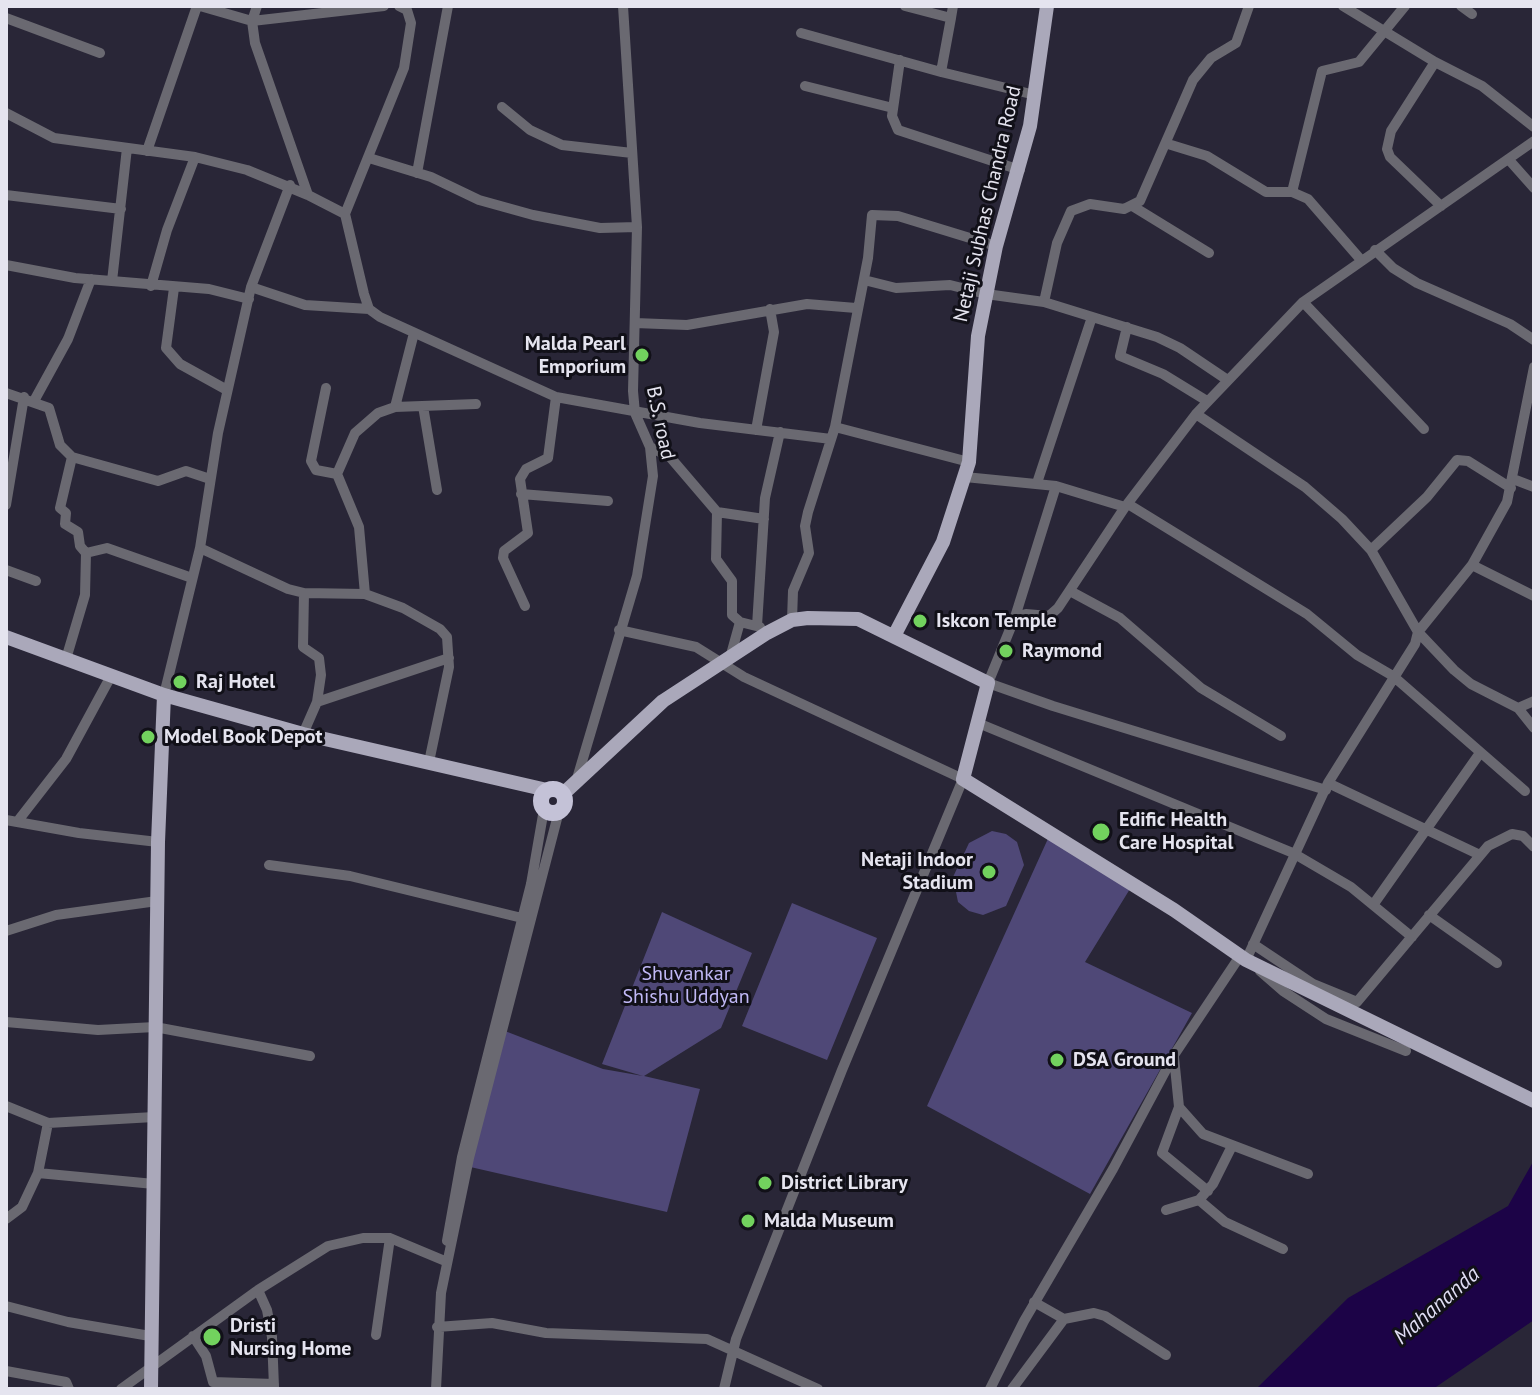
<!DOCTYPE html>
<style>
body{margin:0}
#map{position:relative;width:1540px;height:1395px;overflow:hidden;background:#292637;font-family:"PT Sans",sans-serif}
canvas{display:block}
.frame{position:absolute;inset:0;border:8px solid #e5e4ef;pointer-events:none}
</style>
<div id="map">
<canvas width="1540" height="1395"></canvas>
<div class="frame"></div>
</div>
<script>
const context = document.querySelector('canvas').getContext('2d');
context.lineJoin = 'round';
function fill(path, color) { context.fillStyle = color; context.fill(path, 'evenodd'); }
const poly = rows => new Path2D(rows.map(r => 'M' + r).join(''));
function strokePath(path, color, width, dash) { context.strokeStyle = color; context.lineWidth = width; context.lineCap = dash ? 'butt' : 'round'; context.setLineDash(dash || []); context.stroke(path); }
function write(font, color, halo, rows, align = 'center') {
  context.font = font + ' "PT Sans",sans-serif'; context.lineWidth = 6; context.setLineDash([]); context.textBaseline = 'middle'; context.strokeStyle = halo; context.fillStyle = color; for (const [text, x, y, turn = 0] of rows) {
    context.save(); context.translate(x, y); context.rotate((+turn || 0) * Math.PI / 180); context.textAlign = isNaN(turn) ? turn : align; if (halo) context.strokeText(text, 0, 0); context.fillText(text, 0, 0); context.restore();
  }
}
fill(poly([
 [992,831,1006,834,1017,842,1024,865,1006,906,983,915,969,911,958,902,953,877,969,843],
 [1051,832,1133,884,1085,962,1192,1013,1090,1194,927,1106],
 [792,903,877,938,827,1060,742,1026],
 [662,912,752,953,721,1028,644,1076,700,1089,667,1212,466,1166,505,1031,603,1069,643,1076,602,1064]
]), '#4f4877');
fill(poly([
 [1534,1160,1534,1320,1433,1389,1256,1389,1348,1298,1508,1206]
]), '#1c0347');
strokePath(poly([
 [200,6,252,21,384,6],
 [257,6,252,21,255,43,308,195,345,214,364,294,369,309,380,317,556,397,700,423,831,439],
 [905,6,951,18,941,72,1035,95],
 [1343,6,1435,62,1482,86,1534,127],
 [1461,6,1472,14],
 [6,18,100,53],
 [951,18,953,6],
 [801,33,941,72],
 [900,60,892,116,898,130,1020,170],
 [1435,62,1391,131,1387,149,1390,157,1441,206],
 [805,86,893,108],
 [502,107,530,130,562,145,632,153],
 [6,113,54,138,195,157,247,170,308,195],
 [1168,144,1207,156,1266,192,1292,192,1308,199,1361,260],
 [147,151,197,6],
 [369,158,431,177,479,200,533,215,600,228,637,227],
 [1510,161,1534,188],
 [417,173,448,6],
 [1292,192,1322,71,1359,62,1405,6],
 [6,195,121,209],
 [1134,207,1209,253],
 [345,214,404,68,411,23,407,10,399,6],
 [1375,250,1393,268,1417,283,1510,324,1534,340],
 [6,265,75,278,209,289,249,299],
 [864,280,896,288,950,285,986,294,1044,302,1057,243,1071,211,1090,204,1124,209,1140,201,1193,80,1211,58,1236,43,1249,6],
 [112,281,127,148],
 [151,286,167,230,195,157],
 [251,287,305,305,369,309],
 [174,288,166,348,180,364,227,390],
 [1044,302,1157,337,1180,348,1226,379],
 [1303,302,1424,429],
 [635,323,687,325,807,304,856,308],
 [1127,327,1120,356,1163,374,1207,401],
 [1534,367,1507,502,1472,565,1418,632,1454,670,1471,684,1518,708,1534,728],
 [326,388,311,461,316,470,337,474],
 [6,393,49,408,60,445,72,457,158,481,186,471,210,479],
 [34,401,68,339,91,279],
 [423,406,437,490],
 [395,407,414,333],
 [1196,414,1125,507,1058,608,1049,616,1026,614,1015,617,988,683,1053,706,1326,790],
 [835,427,969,462],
 [756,430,774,332,770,309],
 [650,447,670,457,717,512,764,519],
 [72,457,60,508,66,513,65,524,78,532,80,546,86,553],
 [965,477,1056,486,1125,507],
 [1513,479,1534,487],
 [1037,483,1092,317],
 [521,494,608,501],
 [1128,504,1307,614,1357,655,1393,676,1525,791],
 [6,505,24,397],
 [717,512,716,559,732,581,732,615,740,622,760,627],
 [200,548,288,589,304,593,365,594,403,608,440,629,447,637,449,667,429,762],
 [1371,550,1427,497,1457,460,1468,461,1511,488],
 [1472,565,1534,596],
 [6,570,36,581],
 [1070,591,1120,618,1201,688,1281,736],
 [365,594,359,527,337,474,355,433,378,413,395,407,476,404],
 [525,606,503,558,504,551,528,533,520,479,526,469,548,458,556,397],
 [1015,617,1056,486],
 [792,620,793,591,809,553,805,526,808,512,835,427,868,258,872,215,898,216,996,246],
 [757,626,765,498,780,432],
 [619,630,696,647,744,677,963,779,842,1070,736,1339,724,1389],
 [730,658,740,622],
 [66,659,85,595,86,553,107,548,192,578],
 [164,695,200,548,218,433,251,287,290,185],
 [317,702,449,658],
 [1518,708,1534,701],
 [978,723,1293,853,1351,887,1412,937],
 [303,734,317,702,321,675,319,658,303,647,304,593],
 [576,782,637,576,653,476,650,447,635,413,633,391,637,227,623,6],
 [1328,783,1480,855],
 [6,820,79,833,158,842],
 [17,822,66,759,111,676],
 [269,865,350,876,522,918],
 [1373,905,1480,753],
 [1429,915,1497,963],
 [6,931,56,915,157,901],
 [1253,944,1313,984,1357,1002,1488,846,1512,834,1523,836,1534,847],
 [1246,960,1328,783,1415,644,1418,632,1371,550,1342,519,1305,487,1196,414,1303,302,1534,141],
 [1260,971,1283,991,1326,1019,1406,1051],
 [6,1022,98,1030,155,1027,310,1056],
 [1174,1057,1179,1107,1203,1134,1308,1174],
 [6,1106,48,1123,154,1117],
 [1179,1107,1162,1153,1208,1191],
 [38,1173,48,1123],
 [1199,1200,1225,1222,1283,1249],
 [1166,1210,1199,1200,1213,1184,1232,1146],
 [6,1219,22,1207,38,1173,154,1184],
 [447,1241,462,1157,531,884,544,809],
 [258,1290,267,1310,272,1337,274,1387],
 [1034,1302,1064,1319,1094,1313,1105,1316,1166,1355],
 [6,1306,68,1322,150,1336],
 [437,1327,492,1323,546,1333,707,1339,818,1389],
 [376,1335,390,1238],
 [193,1336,206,1356,213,1382,274,1384],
 [6,1371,66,1382,69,1389],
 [121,1389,258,1290,328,1246,363,1238,390,1238,445,1261],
 [436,1389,441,1293,469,1158,559,811],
 [990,1389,1024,1321,1113,1169,1174,1055,1240,956],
 [1012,1389,1064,1319]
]), '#6a6971', 10);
strokePath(poly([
 [894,636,943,542,969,462,978,336,996,246,1030,126,1047,6],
 [6,637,164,695,303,734,547,790],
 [563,794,663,701,767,633,792,620,808,618,858,619,988,683,963,779,1174,910,1246,960,1534,1101],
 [151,1389,158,842,164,695]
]), '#aaa8ba', 14);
strokePath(poly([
 '541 801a12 12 0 1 1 24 0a12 12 0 1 1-24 0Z'
]), '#c4c2d7', 16);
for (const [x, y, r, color] of [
 [642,355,8,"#72d25e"],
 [920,621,8,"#72d25e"],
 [1006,651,8,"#72d25e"],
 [180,682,8,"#72d25e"],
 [148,737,8,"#72d25e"],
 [1101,832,10,"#72d25e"],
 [989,872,8,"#72d25e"],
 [1057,1060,8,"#72d25e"],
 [765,1183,8,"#72d25e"],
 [748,1221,8,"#72d25e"],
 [212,1337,10,"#72d25e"]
]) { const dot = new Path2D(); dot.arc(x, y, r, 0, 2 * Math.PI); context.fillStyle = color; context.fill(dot); strokePath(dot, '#111018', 3); }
write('20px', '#e5e4ef', '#111018', [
 ["Netaji Subhas Chandra Road",988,204,-77],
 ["B.S. road",660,423,78]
]);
write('bold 20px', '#e5e4ef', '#111018', [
 ["Malda Pearl",626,344,"right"],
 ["Emporium",626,367,"right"],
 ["Iskcon Temple",936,621],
 ["Raymond",1022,651],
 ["Raj Hotel",196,682],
 ["Model Book Depot",164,737],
 ["Edific Health",1119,820],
 ["Care Hospital",1119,843],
 ["Netaji Indoor",973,860,"right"],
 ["Stadium",973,883,"right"],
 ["DSA Ground",1073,1060],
 ["District Library",781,1183],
 ["Malda Museum",764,1221],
 ["Dristi",230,1326],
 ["Nursing Home",230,1349]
], 'left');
write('20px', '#c0b8f5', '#111018', [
 ["Shuvankar",686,974],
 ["Shishu Uddyan",686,997]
]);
write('italic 22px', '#dfddf2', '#111018', [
 ["Mahananda",1437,1306,-41]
]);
</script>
